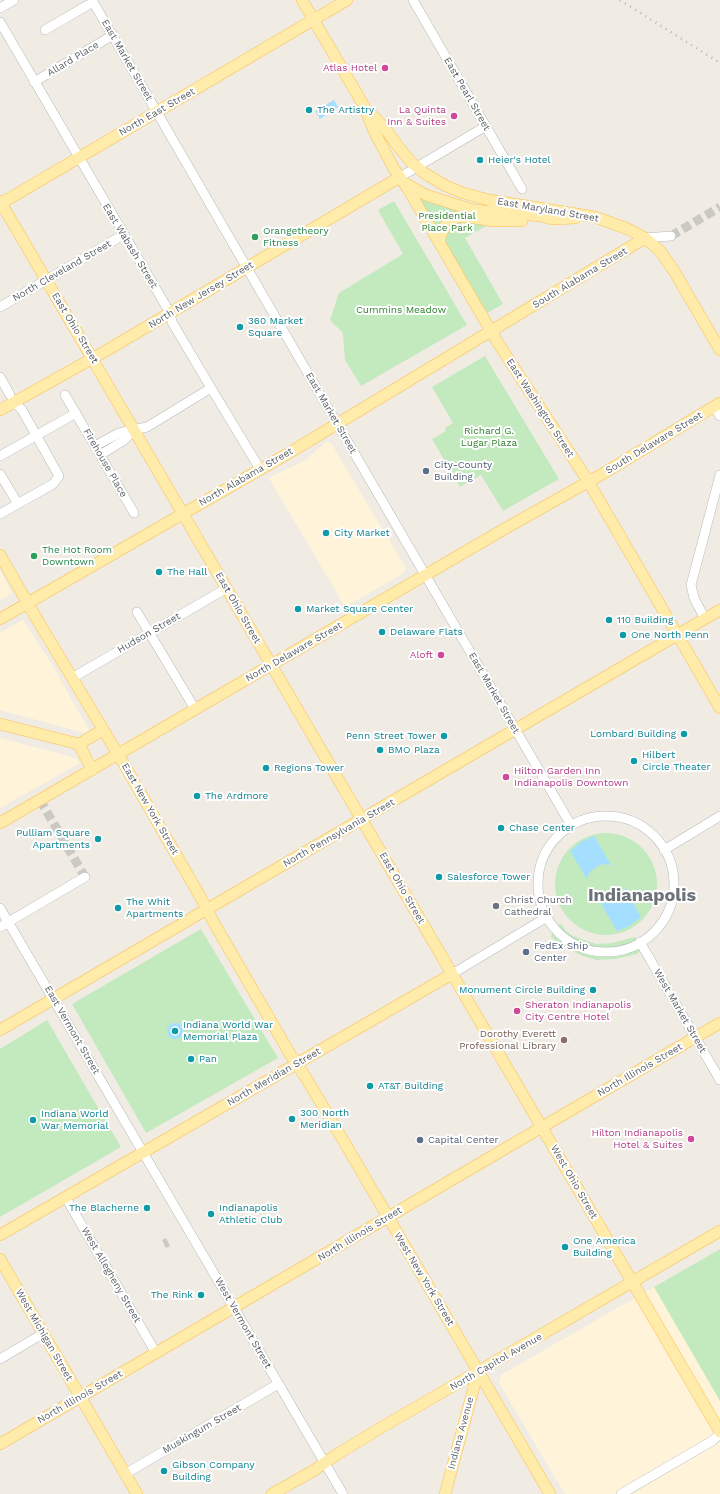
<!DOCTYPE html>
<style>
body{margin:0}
canvas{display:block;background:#f0ece4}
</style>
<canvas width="720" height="1494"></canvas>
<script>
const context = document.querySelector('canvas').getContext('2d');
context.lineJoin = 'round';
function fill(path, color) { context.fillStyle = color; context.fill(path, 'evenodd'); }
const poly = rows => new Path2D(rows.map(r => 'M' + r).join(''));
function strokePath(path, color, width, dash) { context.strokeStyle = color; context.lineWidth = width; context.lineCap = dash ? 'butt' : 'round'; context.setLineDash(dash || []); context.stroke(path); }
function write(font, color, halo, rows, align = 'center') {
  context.font = font + ' "Work Sans",sans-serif'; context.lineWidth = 4; context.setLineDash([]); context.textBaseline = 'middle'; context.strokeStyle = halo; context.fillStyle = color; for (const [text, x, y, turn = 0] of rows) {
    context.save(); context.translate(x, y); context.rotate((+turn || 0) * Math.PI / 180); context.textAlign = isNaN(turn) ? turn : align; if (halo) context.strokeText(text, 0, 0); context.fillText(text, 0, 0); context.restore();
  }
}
fill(poly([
 [326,442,331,443,406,568,402,574,345,607,269,478,304,461],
 [0,571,12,593,0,600],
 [23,620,51,663,89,730,85,733,0,710,0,633],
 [0,738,76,758,80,763,0,808],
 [720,1249,720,1494,565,1494,499,1383,501,1375]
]), '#fff4da');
fill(poly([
 [418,197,457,211,462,224,471,223,486,226,465,238,503,304,487,313],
 [394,201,467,325,361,386,345,360,343,333,330,320,339,293,403,254,378,210],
 [485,356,559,479,503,511,481,475,460,487,432,439,446,431,445,428,453,423,432,387],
 '555 884a51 51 0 1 1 102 0a51 51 0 1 1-102 0Z',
 [561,924,566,931,573,936,596,944,612,943,635,937,638,940,640,951,637,954,615,959,597,960,582,956,561,945,551,937,553,929,557,925],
 [201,929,278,1058,146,1133,72,1004],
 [47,1020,121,1147,0,1217,0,1049],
 [720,1249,720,1401,654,1287]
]), '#c3e9bf');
fill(poly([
 [334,100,338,107,320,119,315,111],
 [594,836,611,865,603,864,596,867,590,872,587,879,570,851,581,842],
 [625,888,641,917,629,926,617,931,600,902,608,903,615,901,621,895],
 '167 1031a8 8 0 1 1 16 0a8 8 0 1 1-16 0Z'
]), '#a5dfff');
strokePath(poly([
 [671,236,720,207],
 [40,800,85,877],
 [164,1244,168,1242]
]), '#cbc9c4', 9, [9, 4.5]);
const minor = poly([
 [92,0,328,408,571,825],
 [413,0,522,189],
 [0,8,14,0],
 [0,22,170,313,172,322,211,388,260,469],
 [45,30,93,2],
 [34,82,113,35],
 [400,177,486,126],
 [645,238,671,236],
 [0,307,123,235],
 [0,377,10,395],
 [65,395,134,513],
 [714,406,720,416],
 [95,446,119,433,147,427,211,388],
 [100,455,123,441,134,430],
 [0,456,76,413],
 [0,474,18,504],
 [0,514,53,484,59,476,22,410,14,402],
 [137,612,195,709],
 [705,619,694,598,691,585,720,475],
 [72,678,227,588],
 '538 884a68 68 0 1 1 136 0a68 68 0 1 1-136 0Z',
 [664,850,720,816],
 [0,908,343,1494],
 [0,927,85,877],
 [640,942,720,1080],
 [452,974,547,917],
 [66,1198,156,1353],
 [0,1359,44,1333],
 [125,1474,278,1384],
 [621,1494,712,1441,720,1434]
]);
const major = poly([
 [302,0,364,106,374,131,393,167,408,189,498,343,588,481,720,708],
 [368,111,384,127,397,145,410,161,424,173,446,186,463,193,489,200,595,217,628,229,645,238,660,251,674,271,720,350],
 [406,184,426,195,473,210,541,216,552,219,575,218],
 [0,201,720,1432],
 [0,204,347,0],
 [440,243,440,237,445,226,450,221,457,217,469,217,494,221,522,221],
 [0,410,104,352,400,177],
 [0,555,38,621,125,766,201,898,214,923,290,1054,306,1078,343,1140,550,1494],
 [0,619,294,450,645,238],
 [0,724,79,744,103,730],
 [79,744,92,770],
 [0,823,506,528,604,473,720,403],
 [0,1030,720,610],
 [0,1235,452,974],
 [0,1259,137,1494],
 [0,1444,720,1023],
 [272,1494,313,1471,336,1455,377,1430,720,1231],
 [445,1494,478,1372]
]);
strokePath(minor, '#b5b8bc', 10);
strokePath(major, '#fabf53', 12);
strokePath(minor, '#fff', 9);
strokePath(major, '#ffebaa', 11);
strokePath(poly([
 [620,0,720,63]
]), '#b4b5b6', 2.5, [1, 5]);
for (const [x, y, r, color] of [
 [385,68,4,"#d1479c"],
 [309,110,4,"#0f9aa8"],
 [454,116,4,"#d1479c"],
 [480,160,4,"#0f9aa8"],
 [255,237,4,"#2e9e5b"],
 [240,327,4,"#0f9aa8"],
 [426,471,4,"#5c6f8a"],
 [326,533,4,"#0f9aa8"],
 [34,556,4,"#2e9e5b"],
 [159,572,4,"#0f9aa8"],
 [298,609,4,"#0f9aa8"],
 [609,620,4,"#0f9aa8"],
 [382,632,4,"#0f9aa8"],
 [623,635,4,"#0f9aa8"],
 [441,655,4,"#d1479c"],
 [684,734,4,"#0f9aa8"],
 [444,736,4,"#0f9aa8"],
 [380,750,4,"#0f9aa8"],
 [634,761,4,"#0f9aa8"],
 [266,768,4,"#0f9aa8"],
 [506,777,4,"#d1479c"],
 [197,796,4,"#0f9aa8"],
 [501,828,4,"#0f9aa8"],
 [98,839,4,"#0f9aa8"],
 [439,877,4,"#0f9aa8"],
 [496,906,4,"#6b7280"],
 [118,908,4,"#0f9aa8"],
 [526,952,4,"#5c6f8a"],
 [593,990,4,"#0f9aa8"],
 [517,1011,4,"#d1479c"],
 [175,1031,4,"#0f9aa8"],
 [564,1040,4,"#8d6e63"],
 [191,1059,4,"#0f9aa8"],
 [370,1086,4,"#0f9aa8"],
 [292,1119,4,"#0f9aa8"],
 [33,1120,4,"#0f9aa8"],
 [691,1139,4,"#d1479c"],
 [420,1140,4,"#5c6f8a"],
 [147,1208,4,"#0f9aa8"],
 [211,1214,4,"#0f9aa8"],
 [565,1247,4,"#0f9aa8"],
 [201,1295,4,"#0f9aa8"],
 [164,1471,4,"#0f9aa8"]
]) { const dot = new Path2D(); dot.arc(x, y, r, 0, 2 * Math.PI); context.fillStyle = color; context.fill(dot); strokePath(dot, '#fff', 1.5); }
write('10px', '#5c6166', '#fff', [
 ["Allard Place",73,59,-31],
 ["East Market Street",127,60,60],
 ["East Pearl Street",467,94,60],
 ["North East Street",157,112,-30],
 ["East Maryland Street",548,210,10],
 ["East Wabash Street",130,246,59],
 ["North Cleveland Street",62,271,-30],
 ["South Alabama Street",580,278,-31],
 ["North New Jersey Street",201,295,-31],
 ["East Ohio Street",75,328,59],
 ["East Washington Street",540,408,57],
 ["East Market Street",331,413,60],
 ["South Delaware Street",654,443,-31],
 ["Firehouse Place",105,463,60],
 ["North Alabama Street",246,477,-30],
 ["East Ohio Street",238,608,60],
 ["Hudson Street",149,633,-30],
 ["North Delaware Street",294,652,-30],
 ["East Market Street",494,693,60],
 ["East New York Street",150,809,60],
 ["North Pennsylvania Street",339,833,-30],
 ["East Ohio Street",402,888,60],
 ["West Market Street",680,1011,60],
 ["East Vermont Street",72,1030,60],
 ["North Illinois Street",640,1070,-30],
 ["North Meridian Street",274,1077,-30],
 ["West Ohio Street",574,1182,60],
 ["North Illinois Street",360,1234,-31],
 ["West Allegheny Street",111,1275,60],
 ["West New York Street",424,1279,59],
 ["West Vermont Street",243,1323,60],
 ["West Michigan Street",44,1335,60],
 ["North Capitol Avenue",496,1362,-30],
 ["North Illinois Street",80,1397,-30],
 ["Muskingum Street",202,1429,-30],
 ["Indiana Avenue",461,1433,-75]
]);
write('10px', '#b23c85', '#fff', [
 ["Atlas Hotel",377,68],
 ["La Quinta",446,110],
 ["Inn & Suites",446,122],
 ["Aloft",433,655],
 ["Hilton Garden Inn",514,771,"left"],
 ["Indianapolis Downtown",514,783,"left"],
 ["Sheraton Indianapolis",525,1005,"left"],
 ["City Centre Hotel",525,1017,"left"],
 ["Hilton Indianapolis",683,1133],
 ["Hotel & Suites",683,1145]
], 'right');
write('10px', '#0d838f', '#fff', [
 ["The Artistry",317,110],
 ["Heier's Hotel",488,160],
 ["360 Market",248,321],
 ["Square",248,333],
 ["City Market",334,533],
 ["The Hall",167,572],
 ["Market Square Center",306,609],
 ["110 Building",617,620],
 ["Delaware Flats",390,632],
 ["One North Penn",631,635],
 ["Lombard Building",676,734,"right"],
 ["Penn Street Tower",436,736,"right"],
 ["BMO Plaza",388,750],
 ["Hilbert",642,755],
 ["Circle Theater",642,767],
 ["Regions Tower",274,768],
 ["The Ardmore",205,796],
 ["Chase Center",509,828],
 ["Pulliam Square",90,833,"right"],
 ["Apartments",90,845,"right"],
 ["Salesforce Tower",447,877],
 ["The Whit",126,902],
 ["Apartments",126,914],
 ["Monument Circle Building",585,990,"right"],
 ["Indiana World War",183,1025],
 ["Memorial Plaza",183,1037],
 ["Pan",199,1059],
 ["AT&T Building",378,1086],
 ["300 North",300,1113],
 ["Meridian",300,1125],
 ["Indiana World",41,1114],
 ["War Memorial",41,1126],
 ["The Blacherne",139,1208,"right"],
 ["Indianapolis",219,1208],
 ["Athletic Club",219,1220],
 ["One America",573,1241],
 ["Building",573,1253],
 ["The Rink",193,1295,"right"],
 ["Gibson Company",172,1465],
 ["Building",172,1477]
], 'left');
write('10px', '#31822f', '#fff', [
 ["Presidential",447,216],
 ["Place Park",447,228],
 ["Cummins Meadow",401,310],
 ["Richard G.",489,431],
 ["Lugar Plaza",489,443]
]);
write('10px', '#27864d', '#fff', [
 ["Orangetheory",263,231],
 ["Fitness",263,243],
 ["The Hot Room",42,550],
 ["Downtown",42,562]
], 'left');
write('10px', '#4e5e75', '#fff', [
 ["City-County",434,465],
 ["Building",434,477],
 ["FedEx Ship",534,946],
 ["Center",534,958],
 ["Capital Center",428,1140]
], 'left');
write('10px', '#5b616d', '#fff', [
 ["Christ Church",504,900],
 ["Cathedral",504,912]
], 'left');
write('10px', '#785e54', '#fff', [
 ["Dorothy Everett",556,1034],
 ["Professional Library",556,1046]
], 'right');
write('bold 18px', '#6d7378', '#fff', [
 ["Indianapolis",642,896]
]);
</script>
